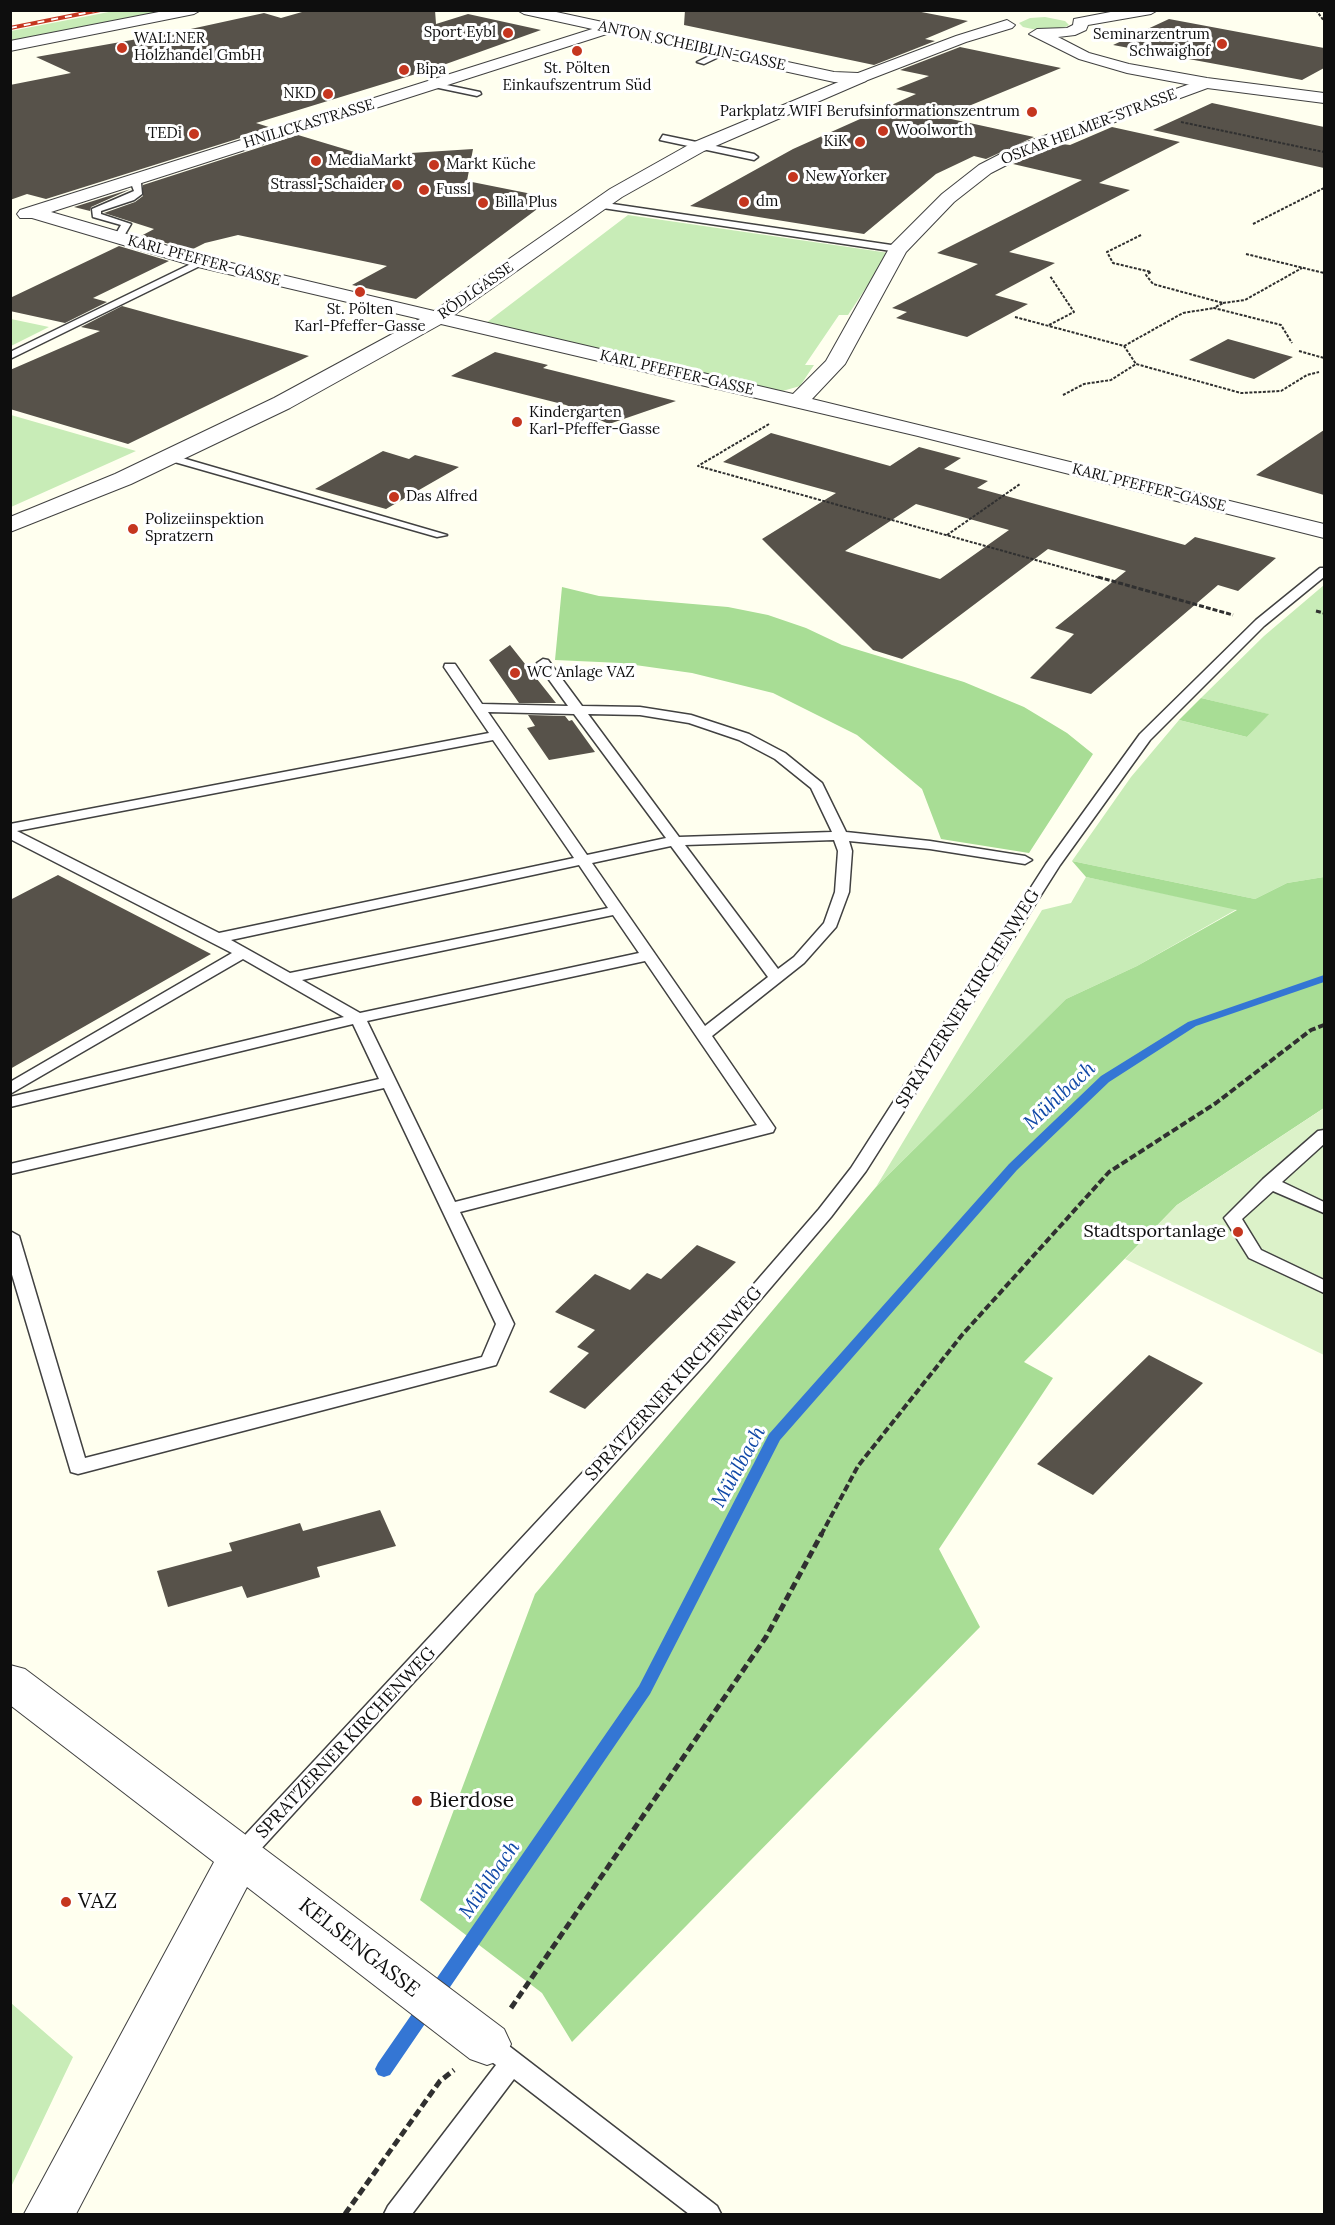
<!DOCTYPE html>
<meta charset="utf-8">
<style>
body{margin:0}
#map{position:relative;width:1335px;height:2225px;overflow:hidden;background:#ffffef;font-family:Lora,serif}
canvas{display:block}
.frame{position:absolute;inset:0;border:12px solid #0e0e0e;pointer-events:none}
</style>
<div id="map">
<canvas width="1335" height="2225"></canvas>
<div class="frame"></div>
</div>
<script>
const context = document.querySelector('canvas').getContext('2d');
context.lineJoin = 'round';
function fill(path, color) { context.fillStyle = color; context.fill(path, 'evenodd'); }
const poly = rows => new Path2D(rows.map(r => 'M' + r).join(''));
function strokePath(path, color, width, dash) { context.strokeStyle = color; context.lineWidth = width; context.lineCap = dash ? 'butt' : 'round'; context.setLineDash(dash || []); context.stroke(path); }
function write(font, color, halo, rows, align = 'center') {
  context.font = font + ' Lora,serif'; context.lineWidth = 6; context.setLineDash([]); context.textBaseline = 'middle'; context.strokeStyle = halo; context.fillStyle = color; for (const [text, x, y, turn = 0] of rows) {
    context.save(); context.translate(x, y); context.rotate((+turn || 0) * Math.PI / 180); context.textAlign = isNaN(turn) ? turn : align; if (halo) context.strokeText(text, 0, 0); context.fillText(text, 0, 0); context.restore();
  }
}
fill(poly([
 [114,11,175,11,11,42,11,31],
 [1045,17,1065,21,1069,25,1062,29,1037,30,1023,27,1019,23,1030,18],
 [628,215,889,253,848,315,839,315,805,365,814,365,800,386,779,392,486,323],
 [11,319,49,327,11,346],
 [10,415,11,415,136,451,11,507],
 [1324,585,1324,877,1287,883,1255,899,1072,861,1131,777,1179,720,1247,737,1268,714,1201,698,1264,636],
 [1086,877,1237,909,1137,966,1066,999,876,1187,1042,910,1071,903],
 [11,2003,73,2057,11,2187]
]), '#c8ecb7');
fill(poly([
 [562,587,599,596,728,607,768,615,806,628,842,645,964,682,1024,707,1067,733,1093,754,1029,853,941,839,922,789,857,735,773,693,692,673,621,663,555,660],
 [1201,698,1269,714,1247,737,1179,720],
 [1072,861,1255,899,1287,883,1324,877,1324,1108,1177,1205,1024,1362,1053,1378,939,1549,980,1627,572,2042,542,1993,420,1900,535,1594,876,1187,1066,999,1137,966,1237,910,1086,877]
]), '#a8dd95');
fill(poly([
 [1324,1108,1324,1355,1125,1259,1177,1205]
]), '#dcf2c9');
fill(poly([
 [1324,975,1324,982,1196,1026,1109,1082,1017,1170,780,1440,650,1694,390,2075,384,2077,378,2075,375,2069,378,2063,639,1686,769,1434,1009,1164,1101,1076,1188,1022,1324,975]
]), '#3476d4');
fill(poly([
 [309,10,435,10,436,24,468,14,541,30,432,69,256,123,272,128,46,199,27,194,10,200,10,85,71,73,36,57,177,32,264,13,281,18],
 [685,10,911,10,968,21,925,39,935,41,874,65,684,25],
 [1169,19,1324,48,1324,68,1302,80,1113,45],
 [960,47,1061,68,942,117,1034,137,986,159,974,156,936,174,864,234,690,206,793,149,916,94,896,89,929,76,900,70],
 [1212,103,1324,127,1324,168,1153,130],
 [1112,127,1180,142,1099,183,1130,190,1009,252,1055,263,995,295,1028,304,967,337,896,318,907,312,892,308,978,264,937,253,1082,180,1013,164,1062,144,1070,145],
 [298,135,378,159,411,153,473,149,467,181,552,198,416,299,352,285,387,266,238,235,205,243,191,250,141,236,154,229,104,213,135,202,143,196,143,185],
 [131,189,91,207,90,211,74,207],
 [119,246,169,261,93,298,107,302,65,323,10,311,10,298],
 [122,306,169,319,309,356,128,444,10,409,10,370,100,331,81,327],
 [1228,339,1293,357,1254,379,1189,360],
 [495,352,548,365,543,368,676,401,609,424,566,405,451,376],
 [1324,430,1324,495,1256,475],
 [771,433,890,466,919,447,961,458,944,469,988,481,977,488,1185,545,1195,537,1276,558,1238,591,1218,585,1091,694,1030,678,1074,634,1055,628,1126,571,1048,549,902,659,873,650,762,539,836,493,723,462],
 [916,504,1009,530,940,579,845,551],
 [383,451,409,459,415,455,459,467,386,509,315,489],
 [510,645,556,703,519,703,489,660],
 [528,715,565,716,569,721,572,720,595,752,549,760,527,728,535,726],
 [58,875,211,954,10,1069,10,900],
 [697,1245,736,1262,585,1409,549,1392,589,1353,577,1347,595,1330,555,1312,595,1274,630,1290,647,1273,661,1279],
 [1149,1355,1203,1383,1093,1495,1037,1464],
 [380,1510,396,1546,317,1567,320,1577,247,1598,242,1586,168,1607,157,1571,232,1551,229,1543,265,1533,300,1523,303,1531]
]), '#57524a');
const service = poly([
 [720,51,727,53,704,64,697,62,720,51],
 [437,83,480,92,481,94,477,96,434,87,437,83],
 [663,135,754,154,758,157,754,160,660,140,663,135],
 [129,178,135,178,141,183,142,194,134,200,101,211,101,214,131,224,121,241,118,242,113,239,121,225,93,217,92,209,134,191,129,178],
 [599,202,898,246,903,249,898,252,596,207,596,203,599,202],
 [201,259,206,262,204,264,10,359,10,352,201,259],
 [164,455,172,455,447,535,437,537,164,459,164,455],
 [1320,568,1324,568,1324,577,1264,626,1150,740,1060,865,866,1171,831,1217,708,1361,249,1862,241,1864,233,1862,230,1855,233,1848,694,1353,819,1209,851,1168,1046,864,1140,734,1256,620,1320,568],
 [543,659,548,660,582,706,640,707,691,715,749,734,785,753,822,783,846,832,930,841,1025,856,1032,860,1025,864,930,849,849,841,852,851,849,892,836,927,804,963,712,1036,775,1128,773,1132,460,1212,514,1324,496,1365,78,1474,71,1472,10,1268,10,1231,19,1236,85,1458,482,1357,496,1324,384,1088,10,1174,10,1164,379,1079,353,1024,10,1107,10,1097,344,1017,243,959,10,1094,10,1082,232,953,10,839,10,824,489,733,444,667,445,664,455,664,482,704,568,706,537,663,543,659],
 [488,712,574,714,666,838,587,855,488,712],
 [588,714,640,715,689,723,739,740,775,759,811,788,832,832,679,837,588,714],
 [493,740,574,858,219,933,17,831,493,740],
 [834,840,838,851,835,892,824,923,794,957,778,969,685,845,834,840],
 [671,846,768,977,705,1026,592,863,671,846],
 [579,865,608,908,290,973,231,940,579,865],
 [613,915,639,953,360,1013,302,980,613,915],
 [645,961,757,1125,455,1202,367,1021,645,961],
 [1324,1130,1324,1144,1282,1182,1324,1202,1324,1213,1273,1191,1242,1219,1261,1250,1324,1280,1324,1293,1249,1258,1224,1218,1263,1179,1318,1131,1324,1130],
 [487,2033,496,2036,717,2206,721,2214,689,2214,514,2079,412,2214,384,2214,388,2206,496,2065,478,2052,475,2044,478,2036,487,2033]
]);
const minor = poly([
 [608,24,616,29,613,32,51,212,206,257,434,311,610,189,692,143,860,73,868,78,866,81,704,151,622,197,454,315,793,394,826,361,891,245,942,194,979,165,1016,146,1201,80,1213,80,1215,83,1213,86,1028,154,991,173,954,202,906,252,845,364,812,399,1324,524,1324,538,918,436,441,324,290,408,131,484,10,532,10,517,115,474,274,398,420,319,194,266,32,218,20,218,17,214,20,210,608,24],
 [10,1665,25,1669,504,2029,511,2044,504,2059,487,2065,470,2059,247,1887,76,2214,24,2214,214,1862,10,1705,10,1665]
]);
const tertiary = poly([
 [169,10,201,10,194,14,10,51,10,41,169,10],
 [517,10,547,10,834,72,858,73,956,36,1007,20,1015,25,1012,28,966,42,860,83,834,82,524,14,517,10],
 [1121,10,1158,10,1151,14,1088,25,1086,30,1075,35,1058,37,1089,53,1129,64,1207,78,1324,93,1324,103,1207,88,1127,73,1079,59,1029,34,1037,29,1067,28,1073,25,1074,19,1121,10]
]);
strokePath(service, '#414141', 3);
strokePath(minor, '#414141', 2);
strokePath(tertiary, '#414141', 2);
strokePath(poly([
 [1316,10,1324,21],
 [1181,122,1324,152],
 [1253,224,1324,188],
 [1141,235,1107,252,1113,263,1151,272,1146,275,1153,284,1223,303,1214,308,1281,325,1292,343],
 [1246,254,1324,273],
 [1223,303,1245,300,1302,268],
 [1015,317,1124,346,1136,364],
 [1049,325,1074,312,1050,276],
 [1124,346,1183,313,1214,308],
 [1299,351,1324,358],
 [1063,395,1084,384,1111,380,1136,364,1241,393,1281,391,1307,375,1319,372],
 [769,424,698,466,1104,579],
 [947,535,1020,484]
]), '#303030', 2, [3, 1.5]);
strokePath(poly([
 [1098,577,1233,615],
 [1316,611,1324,613]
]), '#303030', 3, [5, 2]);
strokePath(poly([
 [821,1535,858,1466,962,1335,1109,1172,1216,1103,1311,1030,1324,1025]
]), '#303030', 4, [7, 3]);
strokePath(poly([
 [511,2008,766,1637,822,1533],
 [345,2214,440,2081,454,2070]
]), '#303030', 5, [8, 4]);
fill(service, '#fff');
fill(minor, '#fff');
fill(tertiary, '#fff');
const rail = poly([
 [10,28,100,10]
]);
strokePath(rail, '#c5361f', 4);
strokePath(rail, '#fff', 2, [7]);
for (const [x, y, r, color] of [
 [508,33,6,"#c5361f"],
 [1222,44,6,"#c5361f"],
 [122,48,6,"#c5361f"],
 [577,51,6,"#c5361f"],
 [404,70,6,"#c5361f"],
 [328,94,6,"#c5361f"],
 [1032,112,6,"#c5361f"],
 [883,131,6,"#c5361f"],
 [194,134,6,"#c5361f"],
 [860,142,6,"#c5361f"],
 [316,161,6,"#c5361f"],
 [434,165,6,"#c5361f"],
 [793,177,6,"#c5361f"],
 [397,185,6,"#c5361f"],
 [424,190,6,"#c5361f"],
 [744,202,6,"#c5361f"],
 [483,203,6,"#c5361f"],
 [360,292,6,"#c5361f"],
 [517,422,6,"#c5361f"],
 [394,497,6,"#c5361f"],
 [133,529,6,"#c5361f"],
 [515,673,6,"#c5361f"],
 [1238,1232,6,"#c5361f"],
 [417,1801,6,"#c5361f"],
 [66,1902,6,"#c5361f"]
]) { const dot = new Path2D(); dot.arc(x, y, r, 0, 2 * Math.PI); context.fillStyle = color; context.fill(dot); strokePath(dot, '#fff', 2); }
write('15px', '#0e0e0e', '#fff', [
 ["Sport Eybl",496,33,"right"],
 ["Seminarzentrum",1210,35,"right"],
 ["Schwaighof",1210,52,"right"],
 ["WALLNER",134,39],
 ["Holzhandel GmbH",134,56],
 ["St. Pölten",577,69,"center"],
 ["Einkaufszentrum Süd",577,86,"center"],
 ["Bipa",416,70],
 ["NKD",316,94,"right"],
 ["Parkplatz WIFI Berufsinformationszentrum",1020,112,"right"],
 ["Woolworth",895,131],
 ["TEDi",182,134,"right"],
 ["KiK",848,142,"right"],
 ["MediaMarkt",328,161],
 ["Markt Küche",446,165],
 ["New Yorker",805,177],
 ["Strassl-Schaider",385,185,"right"],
 ["Fussl",436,190],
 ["dm",756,202],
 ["Billa Plus",495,203],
 ["St. Pölten",360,310,"center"],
 ["Karl-Pfeffer-Gasse",360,327,"center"],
 ["Kindergarten",529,413],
 ["Karl-Pfeffer-Gasse",529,430],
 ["Das Alfred",406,497],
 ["Polizeiinspektion",145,520],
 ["Spratzern",145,537],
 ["WC Anlage VAZ",527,673]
], 'left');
write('15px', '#0e0e0e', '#fff', [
 ["ANTON SCHEIBLIN-GASSE",692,46,12],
 ["HNILICKASTRASSE",309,124,-17],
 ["OSKAR HELMER-STRASSE",1089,127,-21],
 ["KARL PFEFFER-GASSE",204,261,15],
 ["RÖDLGASSE",476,291,-35],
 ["KARL PFEFFER-GASSE",677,373,13],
 ["KARL PFEFFER-GASSE",1149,488,14]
]);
write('18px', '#0e0e0e', '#fff', [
 ["SPRATZERNER KIRCHENWEG",968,999,-58],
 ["SPRATZERNER KIRCHENWEG",674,1384,-48],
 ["SPRATZERNER KIRCHENWEG",346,1743,-47]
]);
write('18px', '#0e0e0e', '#fff', [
 ["Stadtsportanlage",1226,1232]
], 'right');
write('italic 20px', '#1149a7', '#fff', [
 ["Mühlbach",1060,1096,-43],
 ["Mühlbach",739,1467,-61],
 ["Mühlbach",490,1880,-55]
]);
write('21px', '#0e0e0e', '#fff', [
 ["Bierdose",429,1801],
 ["VAZ",78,1902]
], 'left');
write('21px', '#0e0e0e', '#fff', [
 ["KELSENGASSE",359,1948,38]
]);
</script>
